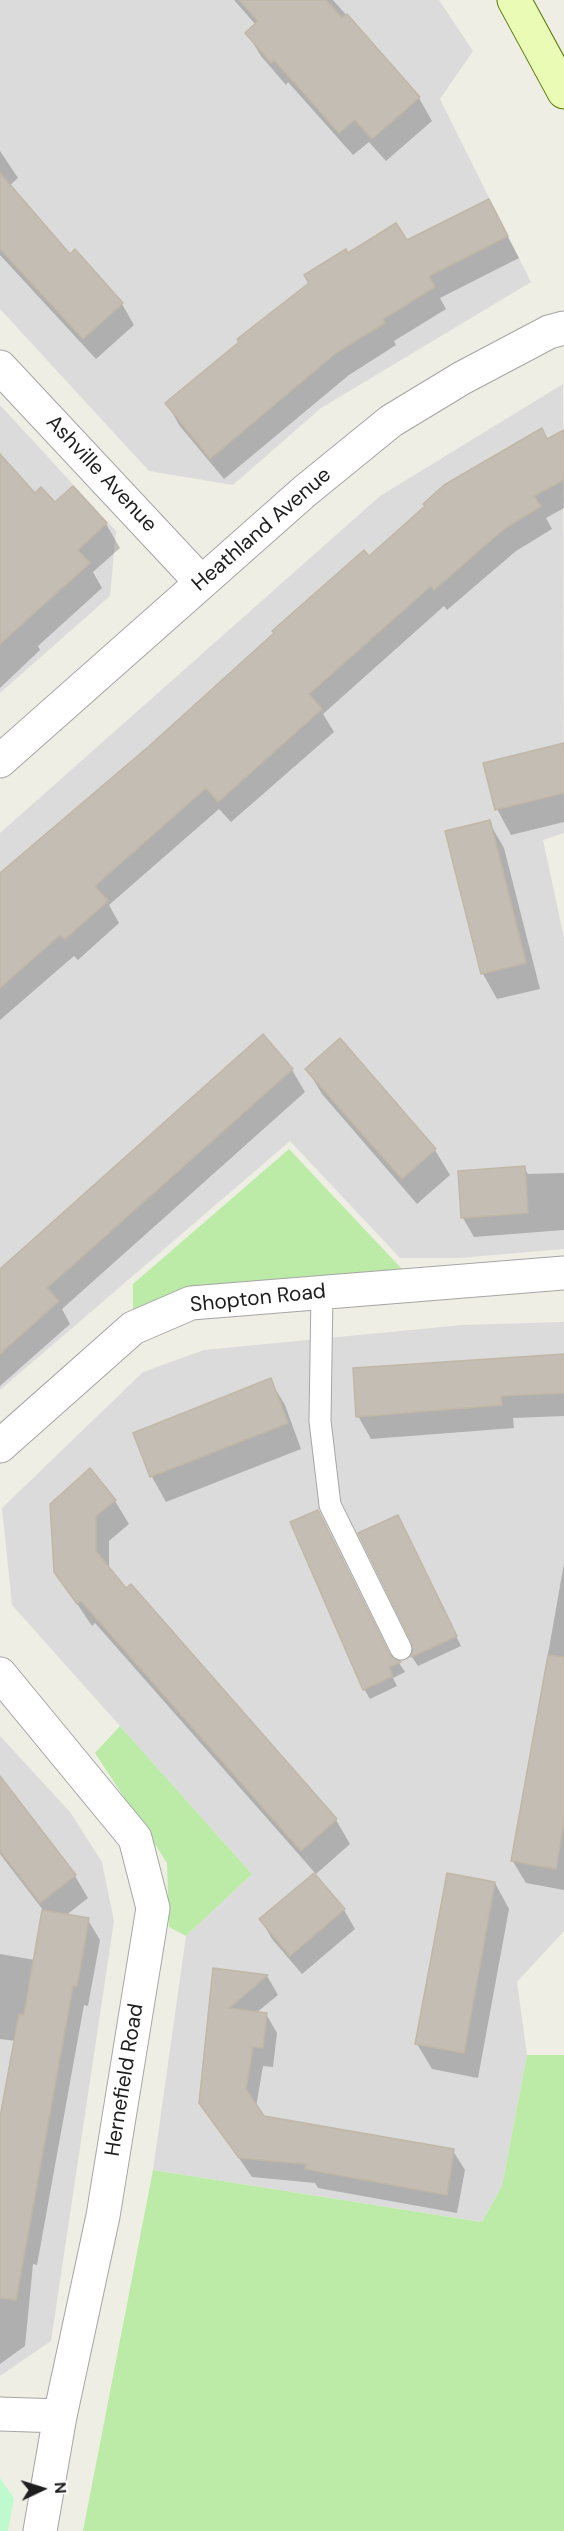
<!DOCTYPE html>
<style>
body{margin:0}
#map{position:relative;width:564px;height:2531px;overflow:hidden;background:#efeee4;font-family:"DM Sans",sans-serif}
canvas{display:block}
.north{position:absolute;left:12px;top:2459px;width:60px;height:60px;-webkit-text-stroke:4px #fff;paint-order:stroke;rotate:86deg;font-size:16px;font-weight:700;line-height:24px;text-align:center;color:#1e1e1e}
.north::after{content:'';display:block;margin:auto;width:21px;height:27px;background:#1e1e1e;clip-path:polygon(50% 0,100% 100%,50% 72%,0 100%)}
</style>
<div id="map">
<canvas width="564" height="2531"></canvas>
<div class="north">N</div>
</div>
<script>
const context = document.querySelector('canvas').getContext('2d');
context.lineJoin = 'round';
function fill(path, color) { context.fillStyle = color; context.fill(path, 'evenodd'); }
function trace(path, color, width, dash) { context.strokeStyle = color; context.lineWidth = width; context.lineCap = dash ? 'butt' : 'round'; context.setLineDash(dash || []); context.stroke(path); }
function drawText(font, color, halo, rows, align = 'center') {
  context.font = font + ' "DM Sans",sans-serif'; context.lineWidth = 5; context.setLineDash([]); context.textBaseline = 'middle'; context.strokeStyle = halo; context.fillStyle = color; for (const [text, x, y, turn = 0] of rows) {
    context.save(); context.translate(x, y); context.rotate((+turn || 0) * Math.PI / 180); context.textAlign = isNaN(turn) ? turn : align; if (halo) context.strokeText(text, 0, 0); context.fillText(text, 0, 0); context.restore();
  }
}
fill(new Path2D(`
 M 0,0 L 439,0 L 473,51 L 440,99 L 531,282 L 321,408 L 233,485 L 149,471 L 0,309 Z
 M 563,384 L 564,833 L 543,840 L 564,938 L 564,1249 L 460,1258 L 400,1258 L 290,1141 L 0,1390 L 0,833 L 380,496 Z
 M 0,405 L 116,531 L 110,596 L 0,693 Z
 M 564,1322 L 564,1931 L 517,1982 L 527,2055 L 502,2186 L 482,2222 L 153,2170 L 186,1936 L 252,1874 L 12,1605 L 2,1508 L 143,1372 L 204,1350 L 462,1325 Z
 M 0,1736 L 70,1812 L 102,1862 L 114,1921 L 51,2341 L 0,2376 Z`), '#dcdbdb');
fill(new Path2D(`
 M 289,1149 L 417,1285 L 133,1328 L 133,1284 Z
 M 120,1726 L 252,1874 L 186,1936 L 169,1927 L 167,1863 L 95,1753 Z
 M 527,2055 L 564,2055 L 564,2531 L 83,2531 L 153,2170 L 482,2222 L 502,2186 Z`), '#bceba8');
fill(new Path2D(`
 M 0,2478 L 14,2498 L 8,2531 L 0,2531 Z`), '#bffacf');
fill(new Path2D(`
 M 234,0 L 333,0 L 419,98 L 432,121 L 386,161 L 369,142 L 353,155 L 288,82 L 286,85 L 261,56 L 247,33 L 256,25 Z
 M 0,151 L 18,178 L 9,186 L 70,256 L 75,251 L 122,304 L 134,325 L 96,359 L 0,255 Z
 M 489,201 L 519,258 L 440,298 L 446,309 L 394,341 L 396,345 L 349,375 L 224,479 L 179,425 L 167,403 L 347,255 L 406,242 Z
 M 541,430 L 547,440 L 564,432 L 564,508 L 546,518 L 552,529 L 516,551 L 447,610 L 444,606 L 323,714 L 334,732 L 231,822 L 219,809 L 109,905 L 119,923 L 78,960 L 74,956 L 0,1020 L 0,875 L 369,558 L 426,507 L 445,486 Z
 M 0,456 L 35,495 L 106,524 L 120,548 L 93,572 L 102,588 L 38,646 L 40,650 L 0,688 Z
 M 564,744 L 564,822 L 511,835 L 497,809 Z
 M 489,822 L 504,848 L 540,989 L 497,999 L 483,974 L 447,832 Z
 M 263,1036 L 292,1070 L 305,1092 L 62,1309 L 70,1324 L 0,1386 L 0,1270 Z
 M 340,1040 L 435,1150 L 450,1175 L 417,1204 L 322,1094 L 307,1069 Z
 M 524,1167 L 528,1174 L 564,1173 L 564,1230 L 474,1237 L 463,1218 Z
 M 564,1356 L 564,1416 L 513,1418 L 514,1428 L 371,1439 L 358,1416 Z
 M 270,1380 L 285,1405 L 301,1449 L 166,1502 L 152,1477 L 135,1433 Z
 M 115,1501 L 129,1524 L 109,1541 L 109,1570 L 336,1820 L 350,1844 L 316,1874 L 95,1623 L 92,1626 L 55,1571 L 52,1505 Z
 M 403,1527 L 461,1646 L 418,1666 L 412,1657 L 414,1643 Z
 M 564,1563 L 564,1890 L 526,1883 L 512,1860 Z
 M 390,1657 L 399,1663 L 405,1672 L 393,1678 L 397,1686 L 370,1699 L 364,1689 Z
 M 0,1778 L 75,1876 L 88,1898 L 65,1916 L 88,1920 L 100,1940 L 88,2006 L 84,2005 L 37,2265 L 33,2264 L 25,2346 L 0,2364 L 0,2125 L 16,2041 L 0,2039 L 0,1954 L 35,1960 L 43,1910 L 0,1854 Z
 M 314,1875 L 344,1910 L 355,1929 L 302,1974 L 272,1939 L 261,1920 Z
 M 495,1883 L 509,1909 L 478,2078 L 432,2069 L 417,2044 Z
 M 214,1969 L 267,1976 L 278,1995 L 256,2013 L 266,2014 L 277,2033 L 273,2067 L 263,2066 L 256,2107 L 263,2117 L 453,2151 L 465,2170 L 457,2213 L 318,2188 L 315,2183 L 252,2177 L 201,2103 Z`), '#0003');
const building = new Path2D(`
 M 239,0 L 326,0 L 342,18 L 347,14 L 420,97 L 372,139 L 355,120 L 339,133 L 274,60 L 271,63 L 245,33 L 258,21 Z
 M 0,173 L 70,254 L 75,249 L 123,303 L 83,339 L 0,249 Z
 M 489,199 L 508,236 L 429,276 L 435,287 L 383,319 L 385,323 L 336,353 L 210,459 L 165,403 L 239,342 L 237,339 L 309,283 L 304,275 L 346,249 L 348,253 L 396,223 L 407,240 Z
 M 542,428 L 547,439 L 564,430 L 564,480 L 534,496 L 541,506 L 504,529 L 434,590 L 431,586 L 309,694 L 322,709 L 218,802 L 206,788 L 95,886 L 108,901 L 65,939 L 60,935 L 0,988 L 0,873 L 148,747 L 274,633 L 272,631 L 364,550 L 369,556 L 425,506 L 423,504 L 444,485 Z
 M 0,454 L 35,493 L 41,487 L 55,502 L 73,486 L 107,523 L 78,550 L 90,563 L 0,644 Z
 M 564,743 L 564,793 L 495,810 L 483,763 Z
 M 490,820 L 526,963 L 481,974 L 445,831 Z
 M 263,1034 L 293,1069 L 47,1288 L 59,1301 L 0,1354 L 0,1269 Z
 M 340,1038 L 436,1149 L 402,1179 L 305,1069 Z
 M 525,1166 L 528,1213 L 461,1218 L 458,1171 Z
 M 564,1354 L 564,1393 L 501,1396 L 502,1405 L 356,1417 L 353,1368 Z
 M 271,1378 L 288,1423 L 150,1477 L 133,1433 Z
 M 90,1468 L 116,1500 L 96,1516 L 96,1551 L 126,1588 L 131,1584 L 337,1819 L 301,1851 L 81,1601 L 77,1604 L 54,1572 L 50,1504 Z
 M 318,1510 L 390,1655 L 401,1662 L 389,1667 L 393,1676 L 363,1690 L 290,1522 Z
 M 398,1515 L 457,1636 L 411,1657 L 412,1643 L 358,1533 Z
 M 548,1655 L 564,1657 L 564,1822 L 556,1869 L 511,1861 Z
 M 0,1776 L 76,1875 L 40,1903 L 0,1851 Z
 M 314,1873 L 345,1909 L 290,1956 L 259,1919 Z
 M 447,1873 L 495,1882 L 464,2053 L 415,2044 Z
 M 42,1910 L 89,1918 L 77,1986 L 73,1986 L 16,2300 L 0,2298 L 0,2117 L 19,2014 L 24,2015 Z
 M 213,1968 L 268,1975 L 229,2008 L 267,2013 L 263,2048 L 253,2047 L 246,2089 L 264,2116 L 454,2149 L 447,2195 L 305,2169 L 306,2164 L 239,2158 L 199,2103 Z`);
fill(building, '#c4bdb3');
trace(building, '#c1b7a6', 1.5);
const service = new Path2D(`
 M 322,1292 L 320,1421 L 330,1505 L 401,1649`);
const minor = new Path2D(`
 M 0,367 L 201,582
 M 0,1446 L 133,1328 L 191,1303 L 564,1273
 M 0,1674 L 135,1838 L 153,1908 L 103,2216 L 60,2416 L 40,2531
 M 0,2414 L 60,2416`);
const tertiary = new Path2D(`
 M 0,761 L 305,491 L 391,421 L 462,378 L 549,332 L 564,328`);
const secondary = new Path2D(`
 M 514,0 L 564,92`);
trace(service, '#a5a5a5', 23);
trace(minor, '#a5a5a5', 35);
trace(tertiary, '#a5a5a5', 35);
trace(secondary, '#547703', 35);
trace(service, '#fff', 21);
trace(minor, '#fff', 33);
trace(tertiary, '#fff', 33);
trace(secondary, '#eafbb6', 33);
drawText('21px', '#1e1e1e', '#fff', [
 ["Ashville Avenue",101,474,47],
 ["Heathland Avenue",262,530,-41],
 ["Shopton Road",258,1299,-6],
 ["Hernefield Road",125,2080,-81]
]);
</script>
